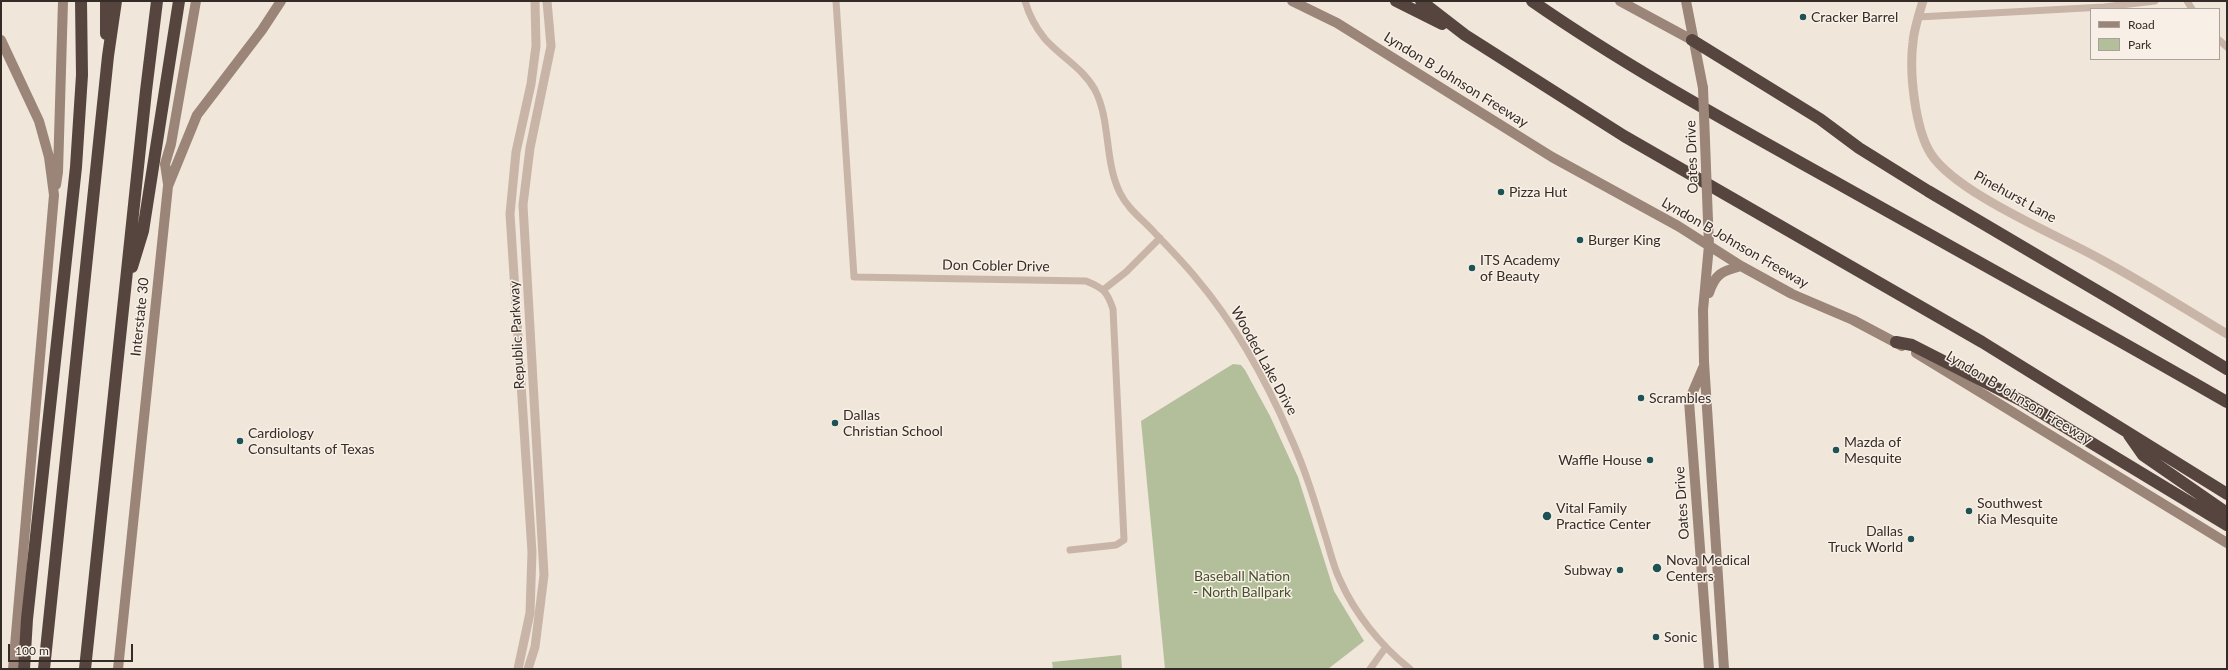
<!DOCTYPE html>
<style>
body{margin:0}
#map{position:relative;width:2228px;height:670px;overflow:hidden;background:#f0e6da;font-family:Lato,sans-serif}
canvas{display:block}
.frame{position:absolute;inset:0;border:2px solid #352b27;pointer-events:none}
.legend{position:absolute;left:2090px;top:8px;width:130px;height:52px;box-sizing:border-box;background:#f8f0e6;border:1px solid #aaa19a;margin:0;padding:5px 7px;list-style:none;font-size:12px;color:#352b27}
.legend li{display:flex;align-items:center;gap:8px;height:20px}
.legend b{width:20px;border:1px solid #aaa19a}
.scale{position:absolute;left:8px;top:644px;width:125px;height:18px;box-sizing:border-box;border:2px solid #352b27;border-top:0;padding-left:5px;font-size:12px;line-height:14px;white-space:nowrap;color:#352b27;-webkit-text-stroke:3px #f8f0e6;paint-order:stroke}
</style>
<div id="map">
<canvas width="2228" height="670"></canvas>
<div class="frame"></div>
<ul class="legend">
<li><b style="height:5px;background:#9b8478"></b>Road</li>
<li><b style="height:11px;background:#b3bf9b"></b>Park</li>
</ul>
<div class="scale">100 m</div>
</div>
<script>
const context = document.querySelector('canvas').getContext('2d');
context.lineJoin = 'round';
function fill(path, color) { context.fillStyle = color; context.fill(path, 'evenodd'); }
function trace(path, color, width, dash) { context.strokeStyle = color; context.lineWidth = width; context.lineCap = dash ? 'butt' : 'round'; context.setLineDash(dash || []); context.stroke(path); }
function drawText(font, color, halo, rows, align = 'center') {
  context.font = font + ' Lato,sans-serif'; context.lineWidth = 3; context.setLineDash([]); context.textBaseline = 'middle'; context.strokeStyle = halo; context.fillStyle = color; for (const [text, x, y, turn = 0] of rows) {
    context.save(); context.translate(x, y); context.rotate((+turn || 0) * Math.PI / 180); context.textAlign = isNaN(turn) ? turn : align; if (halo) context.strokeText(text, 0, 0); context.fillText(text, 0, 0); context.restore();
  }
}
fill(new Path2D(`
 M 1233,364 L 1241,365 L 1245,370 L 1270,416 L 1298,477 L 1334,591 L 1364,641 L 1328,669 L 1165,669 L 1141,421 Z
 M 1121,655 L 1122,669 L 1053,669 L 1052,662 Z`), '#b3bf9b');
trace(new Path2D(`
 M 836,1 L 854,277 L 1086,281 C 1103,288 1107,291 1113,309 L 1124,540 L 1116,545 L 1070,550
 M 1025,1 C 1029,15 1036,28 1045,39 C 1061,57 1083,68 1095,90 C 1111,121 1104,161 1120,193 C 1128,209 1142,219 1154,232 C 1168,247 1183,262 1196,278 C 1236,325 1267,382 1291,438 C 1305,469 1315,502 1325,535 C 1330,550 1333,566 1340,580 C 1355,614 1381,646 1410,669
 M 2187,1 L 2192,9
 M 1918,17 L 2104,7 L 2155,1
 M 2219,40 L 2227,47
 M 1103,290 L 1126,272 L 1160,238
 M 1370,669 L 1386,647`), '#c8b5a7', 7);
trace(new Path2D(`
 M 1923,1 C 1919,14 1914,29 1913,42 C 1909,72 1915,129 1931,154 C 1956,193 2057,235 2100,259 C 2143,282 2185,309 2227,334
 M 518,669 L 530,613 L 532,552 L 510,214 L 516,152 L 531,84 L 536,46 L 535,1
 M 528,669 L 535,647 L 544,575 L 523,205 L 530,148 L 551,46 L 547,1`), '#c8b5a7', 9);
trace(new Path2D(`
 M 1292,1 L 1337,23 L 1552,157 L 1678,226 L 1741,266 L 1792,294 L 1853,320 L 1902,346
 M 1620,1 L 1692,40
 M 1686,1 L 1703,88
 M 1,40 L 39,121 L 49,157 L 54,195 L 13,669
 M 168,184 L 165,164 L 171,144 L 196,1
 M 56,185 L 58,172 L 63,1
 M 1708,221 L 1709,245 L 1703,310 L 1704,362 L 1724,669
 M 1709,293 C 1715,274 1722,271 1741,266
 M 1916,353 L 2227,543
 M 1703,368 L 1689,401 L 1709,669
 M 118,669 L 168,186 L 197,115 L 262,30 L 281,1`), '#9b8478', 10);
trace(new Path2D(`
 M 106,1 L 106,34
 M 1396,1 L 1442,24
 M 1421,1 L 1465,35 L 1624,136 L 1982,342 L 2227,494
 M 1532,1 C 1627,67 1728,122 1830,179 C 1962,253 2095,326 2227,402
 M 1692,40 L 1820,119 L 1859,148 L 1928,191 L 2116,302 L 2227,369
 M 132,267 L 143,231 L 179,1
 M 1896,342 L 1912,345 L 2024,402 L 2227,525
 M 2129,435 L 2143,455 L 2227,513
 M 24,669 L 27,619 L 76,167 L 82,75 L 81,1
 M 44,669 L 108,56 L 116,1
 M 85,669 L 146,91 L 157,1`), '#55453e', 12);
trace(new Path2D(`
 M 1703,88 L 1708,221`), '#9b8478', 10);
for (const [x, y, r, color] of [
 [1803,17,4,"#1e5254"],
 [1501,192,4,"#1e5254"],
 [1580,240,4,"#1e5254"],
 [1472,268,4,"#1e5254"],
 [1641,398,4,"#1e5254"],
 [835,423,4,"#1e5254"],
 [240,441,4,"#1e5254"],
 [1836,450,4,"#1e5254"],
 [1650,460,4,"#1e5254"],
 [1969,511,4,"#1e5254"],
 [1547,516,5,"#1e5254"],
 [1911,539,4,"#1e5254"],
 [1657,568,5,"#1e5254"],
 [1620,570,4,"#1e5254"],
 [1656,637,4,"#1e5254"]
]) { const dot = new Path2D(); dot.arc(x, y, r, 0, 2 * Math.PI); context.fillStyle = color; context.fill(dot); trace(dot, '#f8f0e6', 1.5); }
drawText('14px', '#352b27', '#f8f0e6', [
 ["Cracker Barrel",1811,17],
 ["Pizza Hut",1509,192],
 ["Burger King",1588,240],
 ["ITS Academy",1480,260],
 ["of Beauty",1480,276],
 ["Scrambles",1649,398],
 ["Dallas",843,415],
 ["Christian School",843,431],
 ["Cardiology",248,433],
 ["Consultants of Texas",248,449],
 ["Mazda of",1844,442],
 ["Mesquite",1844,458],
 ["Waffle House",1642,460,"right"],
 ["Southwest",1977,503],
 ["Kia Mesquite",1977,519],
 ["Vital Family",1556,508],
 ["Practice Center",1556,524],
 ["Dallas",1903,531,"right"],
 ["Truck World",1903,547,"right"],
 ["Nova Medical",1666,560],
 ["Centers",1666,576],
 ["Subway",1612,570,"right"],
 ["Sonic",1664,637]
], 'left');
drawText('14px', '#352b27', '#f8f0e6', [
 ["Lyndon B Johnson Freeway",1456,80,32],
 ["Oates Drive",1692,157,-92],
 ["Pinehurst Lane",2015,197,29],
 ["Lyndon B Johnson Freeway",1735,243,30],
 ["Don Cobler Drive",996,266,1],
 ["Interstate 30",140,317,-84],
 ["Republic Parkway",517,335,-93],
 ["Wooded Lake Drive",1264,361,61],
 ["Lyndon B Johnson Freeway",2019,398,31],
 ["Oates Drive",1682,503,-94]
]);
drawText('14px', '#45522c', '#f8f0e6', [
 ["Baseball Nation",1242,576],
 ["- North Ballpark",1242,592]
]);
</script>
